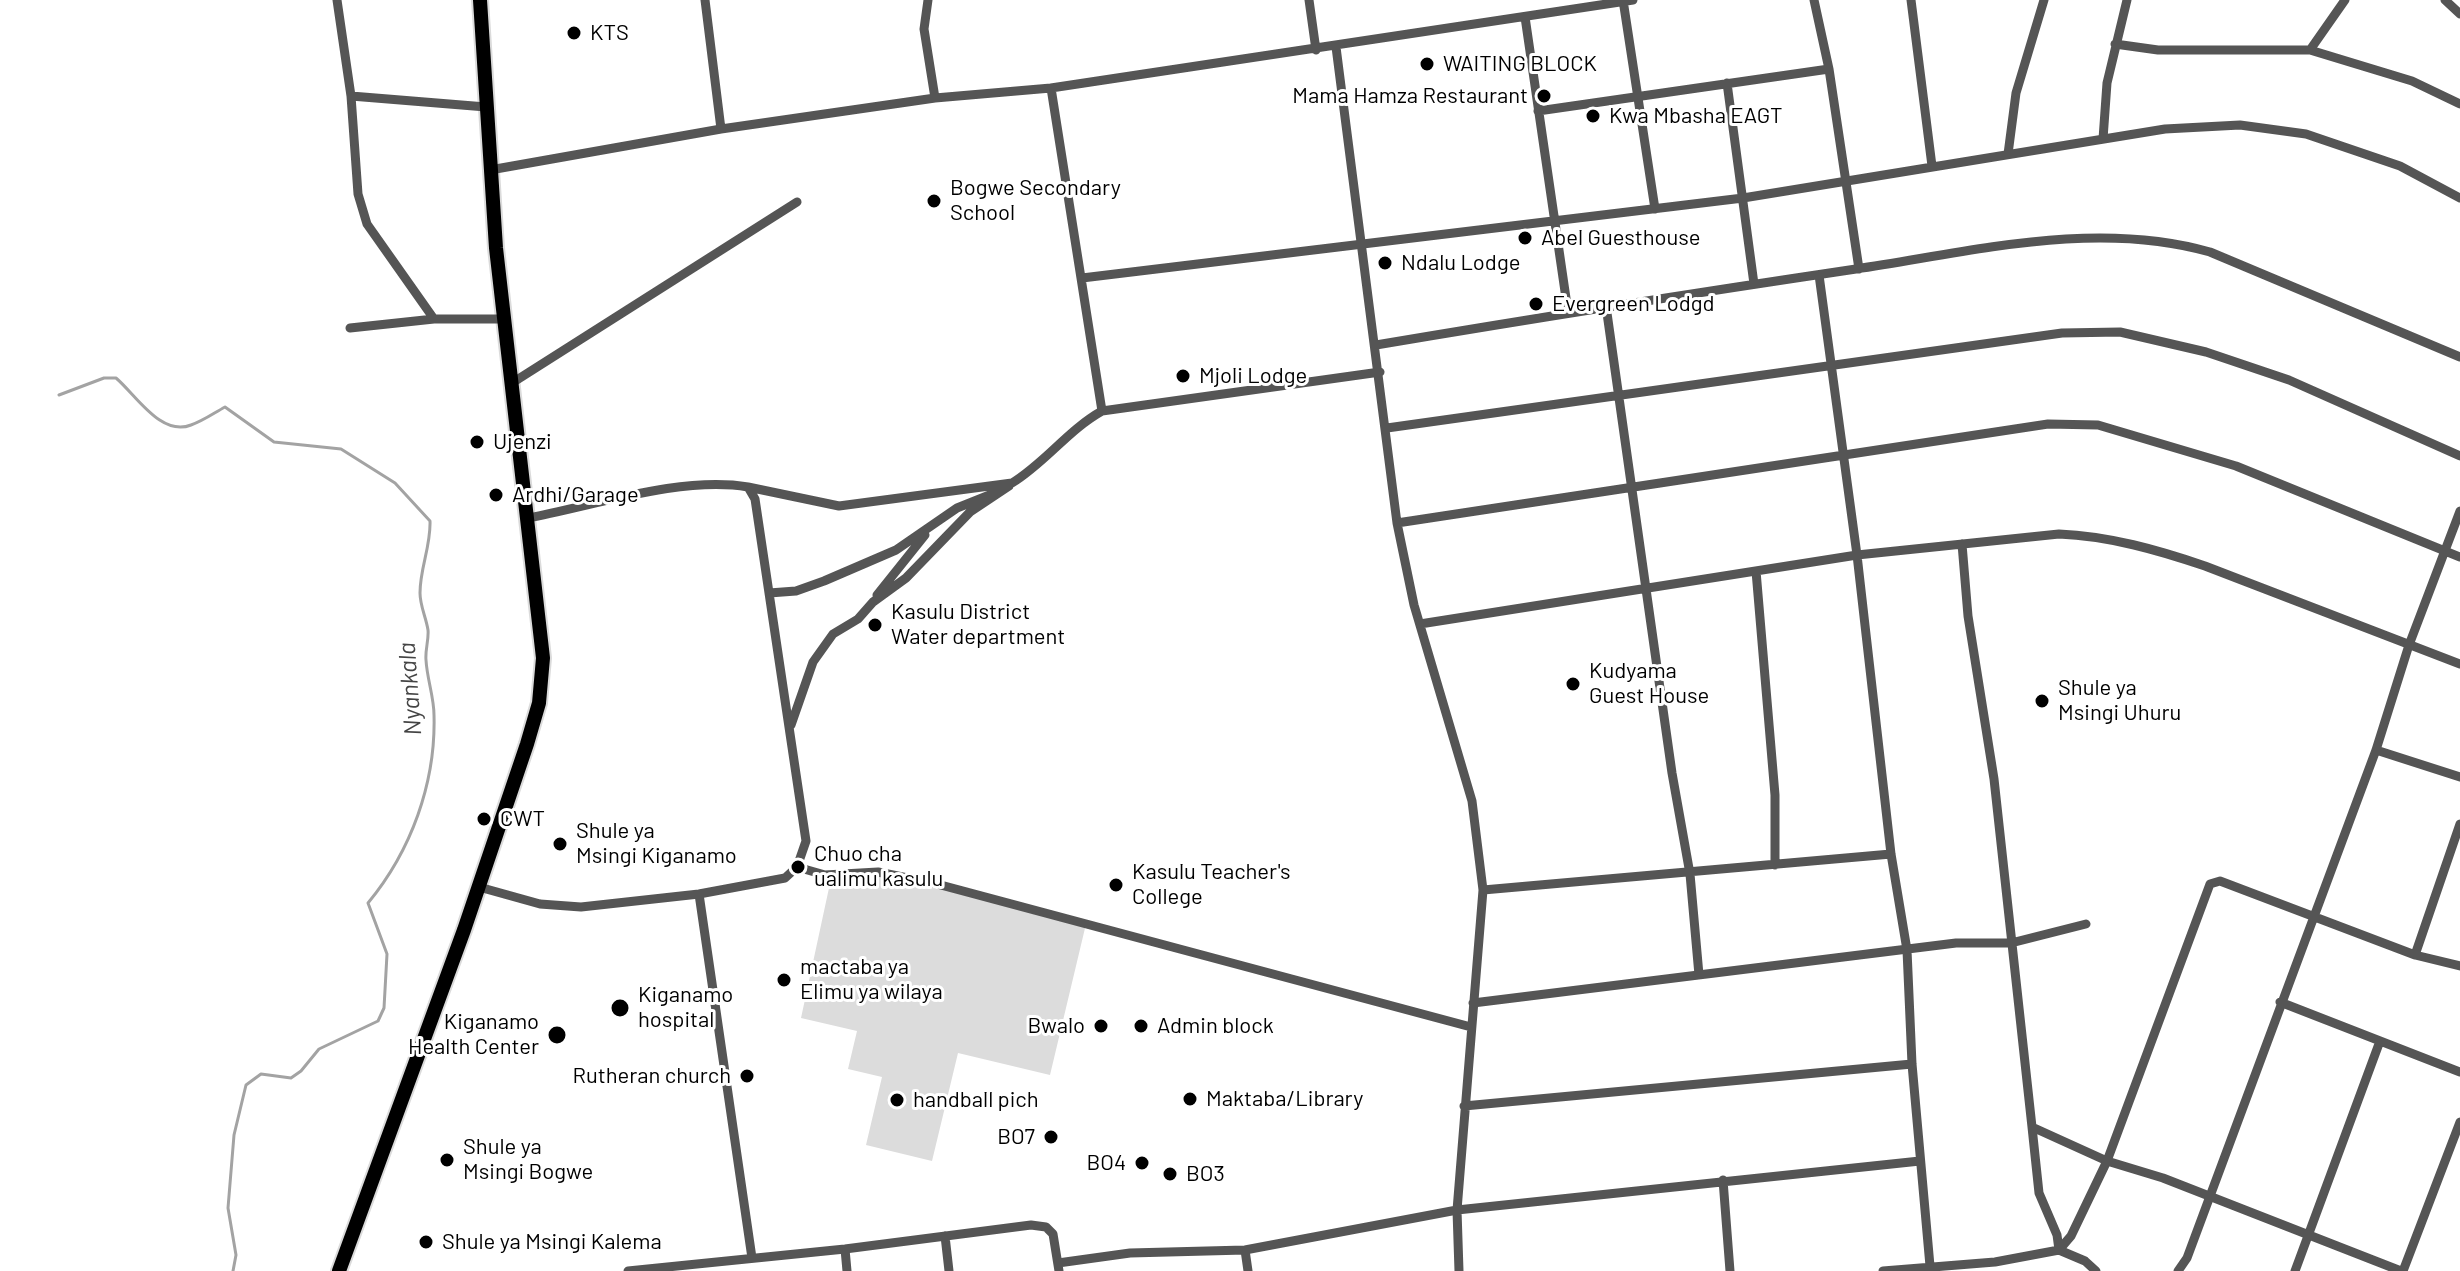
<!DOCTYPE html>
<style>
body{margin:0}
canvas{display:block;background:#fff}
</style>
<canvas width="2460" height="1271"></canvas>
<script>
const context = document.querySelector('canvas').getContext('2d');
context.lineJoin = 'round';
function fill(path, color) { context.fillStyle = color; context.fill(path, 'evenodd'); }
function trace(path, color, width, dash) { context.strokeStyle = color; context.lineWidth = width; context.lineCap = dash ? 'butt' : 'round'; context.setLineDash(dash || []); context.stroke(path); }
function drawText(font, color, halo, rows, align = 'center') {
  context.font = font + ' Barlow,sans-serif'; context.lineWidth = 6; context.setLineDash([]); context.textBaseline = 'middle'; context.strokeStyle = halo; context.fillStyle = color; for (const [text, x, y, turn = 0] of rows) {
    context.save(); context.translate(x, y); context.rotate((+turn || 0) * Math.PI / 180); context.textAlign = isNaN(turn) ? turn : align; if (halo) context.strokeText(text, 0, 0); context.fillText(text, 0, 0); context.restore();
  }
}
fill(new Path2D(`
 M 872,872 L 1086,924 L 1050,1075 L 958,1053 L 932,1161 L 866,1145 L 882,1077 L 848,1069 L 857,1031 L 801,1018 L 832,874 Z`), '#dcdcdc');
trace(new Path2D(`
 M 59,395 L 104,378 L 116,378 C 136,395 161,437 191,425 C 203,421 214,413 225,407 L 274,442 L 341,449 L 395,483 L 430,521 C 431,546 420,568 420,593 C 420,606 426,617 428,630 C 429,639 425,650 426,660 C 427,679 434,697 434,715 C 436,783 411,851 368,903 L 387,954 L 384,1008 L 378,1021 L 319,1049 L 301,1071 L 291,1078 L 261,1074 L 246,1085 L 234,1135 L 228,1208 L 236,1255 L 233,1271`), '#a3a3a3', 3);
const highway = new Path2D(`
 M 339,1271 L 464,930 L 527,744 L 539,703 L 543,658 L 496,248 L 480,0`);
trace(highway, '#dbdbdb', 18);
trace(new Path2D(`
 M 337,0 L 351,96 L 358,194 L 367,224 L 434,319
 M 705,0 L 721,129
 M 928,0 L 924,29 L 935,98
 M 1309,0 L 1316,50
 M 1623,0 L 1655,209
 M 1814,0 L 1829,69 L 1859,269
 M 1911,0 L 1932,166
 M 2445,0 L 2460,14
 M 1525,17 L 1568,312
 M 2115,44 L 2158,50 L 2310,50 L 2412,81 L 2460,104
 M 1336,47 L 1397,523 L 1414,605 L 1472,801 L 1483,890 L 1457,1210 L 1459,1271
 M 2310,50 L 2345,0
 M 1727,83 L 1754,284
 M 1051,88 L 1102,411
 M 351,96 L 486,107
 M 1538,111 L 1829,69
 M 2103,139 L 2107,83 L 2127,0
 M 2008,154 L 2016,93 L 2044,0
 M 490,170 L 721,129 L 935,98 L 1051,88 L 1633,0
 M 1819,275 L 1857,555 L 1891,854 L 1907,950 L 1912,1064 L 1930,1266
 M 1082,278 L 1743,198 L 2165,129 L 2240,125 L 2306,134 L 2400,166 L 2460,198
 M 1606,306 L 1672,773 L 1690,874 L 1699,975
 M 350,328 L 434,319 L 504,319
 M 1376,345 C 1536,318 1695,293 1856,269 C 1971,252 2095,219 2210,252 L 2460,357
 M 512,383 L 797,202
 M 1387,428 L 2062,333 L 2120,332 L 2206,352 L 2289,380 L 2460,456
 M 748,487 L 839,506 L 1012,483 C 1045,463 1068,430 1102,411 L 1380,372
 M 1397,523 L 2048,424 L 2098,425 L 2236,466 L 2460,557
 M 1962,544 L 1968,616 L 1994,779 L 2032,1127 L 2107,1161 L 2163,1178 L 2401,1271
 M 1756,571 L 1775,795 L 1775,865
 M 769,593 L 796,591 L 824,581 L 896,550 L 957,508 L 997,492
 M 877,595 L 925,535
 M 1420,624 L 1857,555 L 2059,534 C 2109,536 2158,550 2205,566 L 2460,664
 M 791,725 L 813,662 L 833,634 L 858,619 L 873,602 L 906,578 L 970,512 L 1009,486
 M 2376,750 L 2460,777
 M 797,867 L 825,875 L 878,872 L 937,884 L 1471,1027
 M 479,887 L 540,904 L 581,907 L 699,894 L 785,878 L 797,867 L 806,841 L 755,499 L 748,487 C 681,476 596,505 528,518
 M 1483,890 L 1891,854
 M 699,894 L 752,1258
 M 2415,955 L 2460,824
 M 2280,1002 L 2460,1072
 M 1473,1003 L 1956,943 L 2011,943 L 2086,924
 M 1464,1106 L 1912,1064
 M 2032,1127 L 2039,1193 L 2057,1235 L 2059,1250 L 2085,1261 L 2096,1271
 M 1723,1180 L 1730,1271
 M 945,1236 L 949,1271
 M 845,1249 L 847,1271
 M 1245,1250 L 1248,1271
 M 1058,1263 L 1130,1253 L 1245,1250 L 1457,1210 L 1920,1161
 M 628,1271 L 845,1249 L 1031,1225 L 1046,1227 L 1053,1234 L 1059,1271
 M 1883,1271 L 1995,1262 L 2059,1250 L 2071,1236 L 2107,1161 L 2210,884 L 2220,881 L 2415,955 L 2460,966
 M 2178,1271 L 2187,1258 L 2376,750 L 2409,645 L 2460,511
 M 2295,1271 L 2380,1041
 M 2403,1271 L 2460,1122`), '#555', 9);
trace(highway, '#000', 14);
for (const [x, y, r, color] of [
 [574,33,8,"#000"],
 [1427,64,8,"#000"],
 [1544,96,8,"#000"],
 [1593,116,8,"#000"],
 [934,201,8,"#000"],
 [1525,238,8,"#000"],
 [1385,263,8,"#000"],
 [1536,304,8,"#000"],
 [1183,376,8,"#000"],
 [477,442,8,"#000"],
 [496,495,8,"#000"],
 [875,625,8,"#000"],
 [1573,684,8,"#000"],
 [2042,701,8,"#000"],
 [484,819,8,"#000"],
 [560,844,8,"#000"],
 [798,867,8,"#000"],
 [1116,885,8,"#000"],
 [784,980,8,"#000"],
 [620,1008,10,"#000"],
 [1101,1026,8,"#000"],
 [1141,1026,8,"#000"],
 [557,1035,10,"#000"],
 [747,1076,8,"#000"],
 [1190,1099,8,"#000"],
 [897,1100,8,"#000"],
 [1051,1137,8,"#000"],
 [447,1160,8,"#000"],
 [1142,1163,8,"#000"],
 [1170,1174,8,"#000"],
 [426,1242,8,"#000"]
]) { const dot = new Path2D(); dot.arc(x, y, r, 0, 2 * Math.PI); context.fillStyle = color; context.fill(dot); trace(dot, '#fff', 3); }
drawText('22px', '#000', '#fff', [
 ["KTS",590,33],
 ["WAITING BLOCK",1443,64],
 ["Mama Hamza Restaurant",1528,96,"right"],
 ["Kwa Mbasha EAGT",1609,116],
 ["Bogwe Secondary",950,188],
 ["School",950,213],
 ["Abel Guesthouse",1541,238],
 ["Ndalu Lodge",1401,263],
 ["Evergreen Lodgd",1552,304],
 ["Mjoli Lodge",1199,376],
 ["Ujenzi",493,442],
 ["Ardhi/Garage",512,495],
 ["Kasulu District",891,612],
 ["Water department",891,637],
 ["Kudyama",1589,671],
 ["Guest House",1589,696],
 ["Shule ya",2058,688],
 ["Msingi Uhuru",2058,713],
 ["CWT",500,819],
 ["Shule ya",576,831],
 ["Msingi Kiganamo",576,856],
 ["Chuo cha",814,854],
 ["ualimu kasulu",814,879],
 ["Kasulu Teacher's",1132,872],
 ["College",1132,897],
 ["mactaba ya",800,967],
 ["Elimu ya wilaya",800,992],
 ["Kiganamo",638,995],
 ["hospital",638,1020],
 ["Kiganamo",539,1022,"right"],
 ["Health Center",539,1047,"right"],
 ["Bwalo",1085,1026,"right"],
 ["Admin block",1157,1026],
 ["Rutheran church",731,1076,"right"],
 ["Maktaba/Library",1206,1099],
 ["handball pich",913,1100],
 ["BO7",1035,1137,"right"],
 ["Shule ya",463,1147],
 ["Msingi Bogwe",463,1172],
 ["BO4",1126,1163,"right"],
 ["BO3",1186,1174],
 ["Shule ya Msingi Kalema",442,1242]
], 'left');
drawText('italic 24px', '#444', '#fff', [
 ["Nyankala",410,689,-94]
]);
</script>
